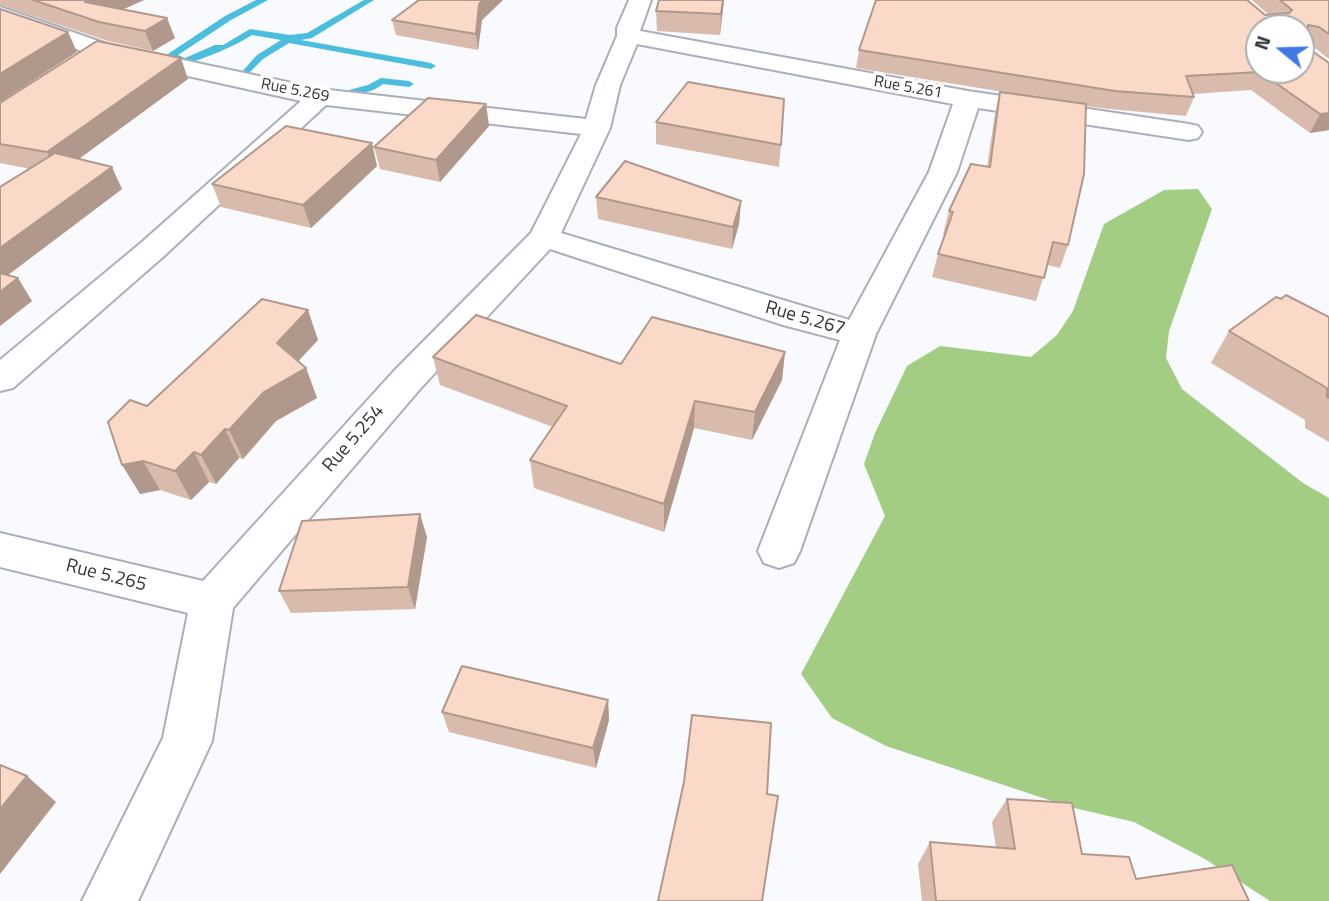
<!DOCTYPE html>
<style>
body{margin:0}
#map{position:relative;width:1329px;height:901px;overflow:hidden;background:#f8fafe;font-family:"Titillium Web",sans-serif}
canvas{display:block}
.north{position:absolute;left:1245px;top:14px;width:70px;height:70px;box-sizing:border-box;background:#fff;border:2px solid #adadaf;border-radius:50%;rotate:289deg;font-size:19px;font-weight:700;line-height:28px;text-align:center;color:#313337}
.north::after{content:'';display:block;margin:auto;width:24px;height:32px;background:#4078e8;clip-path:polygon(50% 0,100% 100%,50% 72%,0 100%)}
</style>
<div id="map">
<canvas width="1329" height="901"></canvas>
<div class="north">N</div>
</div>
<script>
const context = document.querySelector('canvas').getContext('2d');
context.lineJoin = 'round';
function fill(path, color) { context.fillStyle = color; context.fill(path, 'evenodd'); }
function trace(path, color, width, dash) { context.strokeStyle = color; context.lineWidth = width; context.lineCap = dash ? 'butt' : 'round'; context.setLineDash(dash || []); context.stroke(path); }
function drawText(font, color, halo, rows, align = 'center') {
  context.font = font + ' "Titillium Web",sans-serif'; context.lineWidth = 7; context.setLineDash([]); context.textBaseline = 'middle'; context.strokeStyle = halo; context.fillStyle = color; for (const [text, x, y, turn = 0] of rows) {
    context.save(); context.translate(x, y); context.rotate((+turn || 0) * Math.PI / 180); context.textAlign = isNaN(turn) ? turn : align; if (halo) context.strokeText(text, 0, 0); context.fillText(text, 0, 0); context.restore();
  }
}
fill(new Path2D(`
 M 1198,189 L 1212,209 L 1169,331 L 1166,358 L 1182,389 L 1303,483 L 1329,498 L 1329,901 L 1270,901 L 1205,859 L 1134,822 L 1070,807 L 886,746 L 832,718 L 801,674 L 885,516 L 864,464 L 875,433 L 907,366 L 940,346 L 1031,357 L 1057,335 L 1073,311 L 1104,224 L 1164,190 Z`), '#a2cd82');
fill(new Path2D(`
 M 256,0 L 268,0 L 231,20 L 178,55 L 185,58 L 215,45 L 223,45 L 250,29 L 290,35 L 307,33 L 364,0 L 374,0 L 312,38 L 301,40 L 431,63 L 436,66 L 431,69 L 289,43 L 263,59 L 245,77 L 240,74 L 257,55 L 281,40 L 252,35 C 231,48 210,56 186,64 L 165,56 L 225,16 Z
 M 381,78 L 409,81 L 414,84 L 409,87 L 383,84 C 374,91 359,97 349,90 L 368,85 Z`), '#4bbedd');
const street = new Path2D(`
 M 629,0 L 651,0 L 640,31 L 968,91 L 1189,124 L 1198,126 L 1202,132 L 1198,138 L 1189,140 L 978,108 L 957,172 L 876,334 L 800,551 L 794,563 L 779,568 L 764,563 L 758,551 L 840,340 L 783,325 L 550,249 L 420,389 L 233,608 L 212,741 L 138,901 L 82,901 L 163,738 L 188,613 L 0,567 L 0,533 L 203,581 L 394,371 L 531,233 L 581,134 L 326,105 L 164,256 L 13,388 L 0,391 L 0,360 L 142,242 L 301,101 L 93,55 L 0,22 L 0,7 L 107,44 L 320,89 L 586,119 L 596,85 L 617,36 L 617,28 ZM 637,44 L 953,104 L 929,172 L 849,320 L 561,233 L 610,128 L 620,85 Z`);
trace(street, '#aaafb9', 4);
fill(street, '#fff');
fill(new Path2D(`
 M 0,0 L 144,0 L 122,10 L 175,38 L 153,51 L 108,41 L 0,5 Z
 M 419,0 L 503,0 L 482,20 L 478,50 L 396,35 L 392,20 Z
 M 659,0 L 724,0 L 720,35 L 657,31 L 656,11 Z
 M 1252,0 L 1329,0 L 1329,59 L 1311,45 L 1308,44 L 1308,48 L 1329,63 L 1329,130 L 1310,133 L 1251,90 L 1193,94 L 1194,97 L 1186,116 L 1109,109 L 1086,106 L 1068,245 L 1060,268 L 1047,265 L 1036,301 L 932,277 L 938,254 L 945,234 L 943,234 L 949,211 L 987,167 L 995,113 L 1000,92 L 1004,92 L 856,68 L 859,50 L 1269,15 Z
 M 188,79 L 79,159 L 122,189 L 8,275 L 32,301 L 0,326 L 0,187 L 30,169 L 0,163 L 0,103 Z
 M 486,104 L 489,126 L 440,182 L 380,169 L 374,147 Z
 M 656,122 L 781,145 L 779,167 L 656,144 Z
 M 377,166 L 311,228 L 221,207 L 212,184 Z
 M 596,197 L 741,201 L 739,224 L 732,249 L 598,219 Z
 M 1281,299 L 1329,317 L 1329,442 L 1305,428 L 1305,420 L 1211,363 L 1229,331 Z
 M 318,340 L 298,361 L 306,368 L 317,398 L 276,421 L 243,459 L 239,458 L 216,484 L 209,482 L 191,500 L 160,490 L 140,494 L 147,406 Z
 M 785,352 L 782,380 L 752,440 L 694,428 L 664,532 L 534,488 L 530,460 L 553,427 L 440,385 L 433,357 L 621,364 Z
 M 427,537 L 415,609 L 291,613 L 279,591 Z
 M 608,700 L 609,720 L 596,768 L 449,732 L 442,712 Z
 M 1007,799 L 1082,854 L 1136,879 L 1249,901 L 922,901 L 918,864 L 930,842 L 996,847 L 992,822 Z`), '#d8bbac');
fill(new Path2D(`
 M 90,0 L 144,0 L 96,21 L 85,2 Z
 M 484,0 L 503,0 L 482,20 L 478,50 L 476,34 L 479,4 Z
 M 723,0 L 724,0 L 720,35 L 721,14 Z
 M 167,18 L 175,38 L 153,51 L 145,31 Z
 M 68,32 L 77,52 L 0,102 L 0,74 Z
 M 181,58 L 188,79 L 58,174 L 47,152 Z
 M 486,104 L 489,126 L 440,182 L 436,160 Z
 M 1329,113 L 1329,130 L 1310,133 L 1320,114 Z
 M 372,143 L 377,166 L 311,228 L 303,205 Z
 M 112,167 L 122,189 L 0,281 L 0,248 Z
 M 741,201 L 739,224 L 732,249 L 733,227 Z
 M 18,278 L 32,301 L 0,326 L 0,292 Z
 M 308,310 L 318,340 L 288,372 L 277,343 Z
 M 785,352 L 782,380 L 752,440 L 755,412 Z
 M 306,368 L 317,398 L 276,421 L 243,459 L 229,430 L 264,392 Z
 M 695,401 L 694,428 L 664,532 L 664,504 Z
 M 225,429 L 239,458 L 216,484 L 201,455 Z
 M 194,452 L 209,482 L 191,500 L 175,471 Z
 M 143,461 L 160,490 L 140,494 L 122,465 Z
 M 420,514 L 427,537 L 415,609 L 408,587 Z
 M 608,700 L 609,720 L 596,768 L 593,748 Z
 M 27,776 L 56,802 L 0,874 L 0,809 Z`), '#b0988c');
const building = new Path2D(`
 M 33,0 L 90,0 L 85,2 L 167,18 L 145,31 L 99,22 Z
 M 419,0 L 484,0 L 479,4 L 476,34 L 392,20 Z
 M 659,0 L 723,0 L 721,14 L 656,11 Z
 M 876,0 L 1247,0 L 1265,15 L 1289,13 L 1292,10 L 1280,0 L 1329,0 L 1329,34 L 1319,27 L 1308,25 L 1308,48 L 1329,63 L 1329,113 L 1320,114 L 1260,72 L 1186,76 L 1194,97 L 1115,91 L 859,50 ZM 1259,28 L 1301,28 L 1301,70 L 1259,70 Z
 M 0,9 L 68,32 L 0,74 Z
 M 97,41 L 181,58 L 47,152 L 0,144 L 0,103 Z
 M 688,82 L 784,99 L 781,145 L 656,122 Z
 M 1000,92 L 1086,104 L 1084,174 L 1068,245 L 1053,242 L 1044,278 L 938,254 L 953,212 L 949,211 L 971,164 L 990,167 Z
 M 428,98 L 486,104 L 436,160 L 374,147 Z
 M 286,126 L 372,143 L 303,205 L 212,184 Z
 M 55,153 L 112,167 L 0,248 L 0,187 Z
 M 625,161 L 741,201 L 733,227 L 596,197 Z
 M 0,273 L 18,278 L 0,292 Z
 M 1286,295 L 1329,317 L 1329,398 L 1327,397 L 1327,388 L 1229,331 L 1276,297 L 1281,299 Z
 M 262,299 L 308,310 L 277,343 L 306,368 L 264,392 L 229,430 L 225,429 L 201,455 L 194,452 L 175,471 L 143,461 L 122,465 L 108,422 L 130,400 L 147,406 Z
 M 476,315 L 621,364 L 652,317 L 785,352 L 755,412 L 695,401 L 664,504 L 530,460 L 567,406 L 433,357 Z
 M 420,514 L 408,587 L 279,591 L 302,521 Z
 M 462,666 L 608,700 L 593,748 L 442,712 Z
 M 692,715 L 771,723 L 767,794 L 778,796 L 762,901 L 658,901 L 684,782 Z
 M 0,765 L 27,776 L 0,809 Z
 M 1007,799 L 1072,803 L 1082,854 L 1129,857 L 1136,879 L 1232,865 L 1249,901 L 936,901 L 930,842 L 1015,849 Z`);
fill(building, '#fbd9c8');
trace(building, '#b0988c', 2);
drawText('16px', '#313337', '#fff', [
 ["Rue 5.261",908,88,10],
 ["Rue 5.269",295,91,11]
]);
drawText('19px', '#313337', '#fff', [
 ["Rue 5.267",805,319,16],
 ["Rue 5.254",354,439,-49],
 ["Rue 5.265",106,576,14]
]);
</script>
